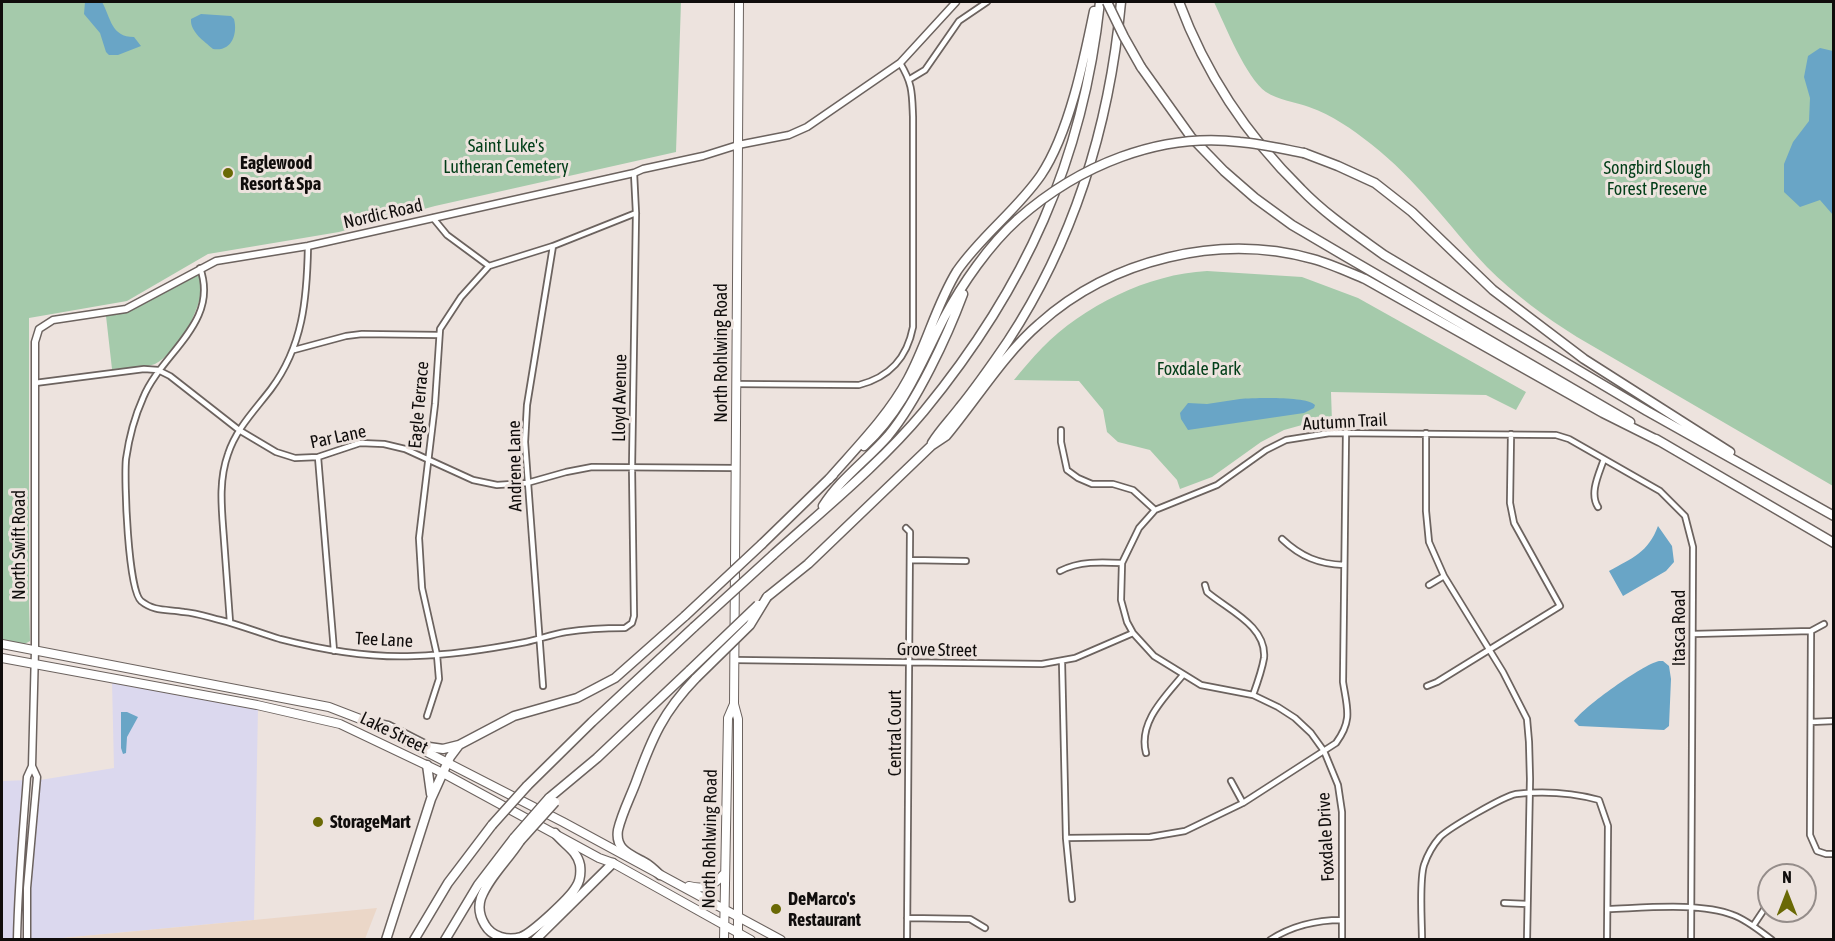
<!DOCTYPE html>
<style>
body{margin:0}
#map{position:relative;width:1835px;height:941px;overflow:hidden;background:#ede3de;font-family:"Asap Condensed",sans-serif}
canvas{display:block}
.frame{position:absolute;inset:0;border:3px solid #100d0c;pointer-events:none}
.north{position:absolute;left:1757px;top:863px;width:60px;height:60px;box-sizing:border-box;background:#ede3de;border:2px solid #958d8a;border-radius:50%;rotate:0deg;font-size:16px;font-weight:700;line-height:24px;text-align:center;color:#100d0c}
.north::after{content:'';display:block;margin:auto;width:21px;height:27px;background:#6a6905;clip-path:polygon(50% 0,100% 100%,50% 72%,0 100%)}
</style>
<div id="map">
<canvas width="1835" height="941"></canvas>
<div class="frame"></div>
<div class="north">N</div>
</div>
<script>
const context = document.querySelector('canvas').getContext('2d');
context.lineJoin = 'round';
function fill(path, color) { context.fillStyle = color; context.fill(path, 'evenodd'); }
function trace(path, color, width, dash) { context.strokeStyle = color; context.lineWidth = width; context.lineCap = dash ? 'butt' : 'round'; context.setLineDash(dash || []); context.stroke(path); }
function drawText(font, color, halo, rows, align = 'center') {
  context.font = font + ' "Asap Condensed",sans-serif'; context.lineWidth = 6; context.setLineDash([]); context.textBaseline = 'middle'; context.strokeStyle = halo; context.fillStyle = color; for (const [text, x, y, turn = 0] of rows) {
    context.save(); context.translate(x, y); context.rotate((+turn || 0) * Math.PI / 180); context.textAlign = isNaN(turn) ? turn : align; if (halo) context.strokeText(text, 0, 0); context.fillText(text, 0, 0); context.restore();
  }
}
fill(new Path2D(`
 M 112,681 L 258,708 L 254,920 L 52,939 L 26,940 L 34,781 L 114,768 Z
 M 29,780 L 21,939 L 2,939 L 2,781 Z`), '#dbd8ee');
fill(new Path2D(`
 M 377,908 L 365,939 L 52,939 L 254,920 Z`), '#ebd7c8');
fill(new Path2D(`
 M 2,2 L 681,2 L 676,152 L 435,206 L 339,232 L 208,254 L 127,301 L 29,318 L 29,603 L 30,641 L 19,647 L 2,644 Z
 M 1214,2 L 1833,2 L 1833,486 L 1577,337 C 1545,317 1514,294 1487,267 C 1449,226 1416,179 1371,144 C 1352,129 1332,115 1309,107 C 1296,102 1278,100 1266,92 C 1246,78 1225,25 1214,2 Z
 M 1207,271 L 1302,277 L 1358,298 L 1526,392 L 1516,410 L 1486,395 L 1331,392 L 1332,422 L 1302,425 L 1284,430 L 1261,442 L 1212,477 L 1180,489 L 1177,480 L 1150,450 L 1118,442 L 1107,432 L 1103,410 L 1079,381 L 1014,380 C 1023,369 1032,358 1042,348 C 1083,306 1148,274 1207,271 Z
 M 191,276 L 199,276 L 201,279 C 206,304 177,353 155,364 C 143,369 125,368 112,369 L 106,316 L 136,308 Z`), '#a5caab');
fill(new Path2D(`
 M 85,2 L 102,2 C 111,18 111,37 134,37 L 141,46 L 118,55 L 109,55 L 106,52 L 100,33 L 84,14 Z
 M 201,14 L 231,16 L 234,19 C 238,35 231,52 213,49 C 204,41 190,32 191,19 Z
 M 1820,48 L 1833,51 L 1833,215 L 1820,200 L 1800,207 L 1784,192 L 1784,164 L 1793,142 L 1809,121 L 1810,98 L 1804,77 L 1808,56 Z
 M 1240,399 C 1255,398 1306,396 1315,405 L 1314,408 L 1304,413 L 1188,430 L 1181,419 L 1180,413 L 1188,403 L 1207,404 Z
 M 1658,526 L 1672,546 L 1674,562 L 1666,571 L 1623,596 L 1609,571 C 1632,558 1648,553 1658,526 Z
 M 1659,661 L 1663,661 L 1669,666 L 1671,679 L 1669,726 L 1664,730 L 1579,726 L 1574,721 C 1585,706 1642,665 1659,661 Z
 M 121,712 L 127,712 L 138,717 L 127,737 L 126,753 L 123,754 L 121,748 Z`), '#69a5c6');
const minor = new Path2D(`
 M 910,79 L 925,70 L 959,21 L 987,2
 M 433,218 L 447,235 L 489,266
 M 200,268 C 220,323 161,353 143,398 C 134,418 129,438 126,459 C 124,480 128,590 141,601 C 154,612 169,609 184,612 C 196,613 208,617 220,620 C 240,625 260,633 280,639 C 323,650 369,658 414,656 C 451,655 490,649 526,642 C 540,639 553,634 566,632 C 585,629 605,628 625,628 L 632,623 L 634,616 L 632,468 L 636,213 L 634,173
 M 294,350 L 346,336 L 362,334 L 439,335
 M 35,383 L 144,369 L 158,370 L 170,376 L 239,430 L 276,452 L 295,458 L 318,457 L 360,443 L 384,444 L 405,449 L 473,480 L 497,485 L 527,483 L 566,472 L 592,467 L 736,468
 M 736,384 L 859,385 C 890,377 907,358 913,327 L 913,117 C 912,94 913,84 900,63
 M 1061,430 L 1061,442 L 1067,470 L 1078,478 L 1092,484 L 1113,484 L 1133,490 L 1155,510
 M 1426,433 L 1426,511 L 1429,542 L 1444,576 L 1503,672 L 1527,719 L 1529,742 L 1530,779 L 1527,940
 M 318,457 L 334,651
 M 1598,507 C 1589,493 1599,474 1604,459
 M 906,528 L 910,532 L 907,940
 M 1282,539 C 1301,557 1319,564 1344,565
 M 910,560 L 966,561
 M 1060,571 C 1079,561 1101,562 1122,563
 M 1205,585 L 1207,592 C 1228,610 1267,626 1264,658 C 1262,670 1257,684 1253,695
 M 1429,585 L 1444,576
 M 230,622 C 228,595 226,568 224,540 C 222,511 218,482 228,454 C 236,429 255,410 271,389 C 303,346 307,299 308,246
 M 1811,631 L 1810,835 L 1817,851 L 1826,854 L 1834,854
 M 1693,634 L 1811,631 L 1824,624
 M 735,660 L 1042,664 L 1075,658 L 1133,633
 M 1062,662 L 1066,838 L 1072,899
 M 543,686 L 525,442 L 527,405 L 553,246
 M 1427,686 L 1437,682 L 1560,606 L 1514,523 L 1510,503 L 1511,434
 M 427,716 L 439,679 L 437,655 L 422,588 L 419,538 L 435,404 L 440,329 L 461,297 L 489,266 L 553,246 L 636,213
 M 1811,722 L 1834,721
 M 1146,753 C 1138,722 1165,697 1183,675
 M 1231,781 L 1243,803
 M 1066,838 L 1150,837 L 1185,831 L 1243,803 L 1336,743 C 1353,720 1347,708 1343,682 L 1346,432
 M 1504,903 L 1527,904
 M 1608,909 C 1642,908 1701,902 1733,915 C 1747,920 1760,931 1772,940
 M 907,918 L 970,919 L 985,928
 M 1753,926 L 1765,908
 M 1270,940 C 1293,925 1316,920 1342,920
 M 1342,940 L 1342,812 L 1338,785 L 1324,751 L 1311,733 L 1295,718 L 1278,707 L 1253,695 L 1201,685 L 1154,656 L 1133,633 L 1127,622 L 1121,600 L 1122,563 L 1139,528 L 1155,510 L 1217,485 L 1266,450 L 1286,440 L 1330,433 L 1556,435 L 1569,439 L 1660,491 L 1685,516 L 1693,547 L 1691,940
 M 1422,940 C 1422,922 1419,881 1424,865 C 1427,856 1433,845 1440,837 C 1449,828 1504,796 1516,794 C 1543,791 1573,793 1599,800 L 1608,826 L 1607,940`);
const tertiary = new Path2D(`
 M 17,940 C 18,885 23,831 27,777 L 32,766 L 35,650 L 35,342 L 39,329 L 53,320 L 126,309 L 216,261 L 308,246 L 634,173 L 643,169 L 703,156 L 738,145 L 789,135 L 807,127 L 900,63 L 956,2
 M 27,940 L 27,888 L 37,777 L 32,766`);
const primary = new Path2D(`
 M 2,644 L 329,707 L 368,722 L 563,822 L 781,940
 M 2,658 L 257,705 L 340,724 L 443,773 L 599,858 L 613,863 L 751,940
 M 689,886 C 705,890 713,886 724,874
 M 724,940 L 728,718 L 734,704
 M 738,940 L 738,719 L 734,704 L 739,2`);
const motorway = new Path2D(`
 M 1179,2 C 1205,72 1247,136 1301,189 C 1325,214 1355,234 1384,255 L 1647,411 L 1834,516
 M 1141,67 L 1191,137 L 1224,171 L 1255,198 L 1292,225 L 1343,255 L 1630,422
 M 1304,153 L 1338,166 L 1375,183 L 1412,212 L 1493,290 L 1584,359 L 1730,452
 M 1656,439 L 1834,543
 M 932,443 C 940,430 951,419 960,407 C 977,386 993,363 1008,341 C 1075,239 1110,121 1121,2
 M 864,446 C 904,409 920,365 944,318 C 962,284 989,245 1018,219
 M 829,479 C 857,447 888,416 908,379 C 927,344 936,305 957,271 C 981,236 1017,210 1041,175 C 1069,133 1084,60 1094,11
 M 823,506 C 840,479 867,460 888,436 C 917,401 947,337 963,294
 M 762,544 L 833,475
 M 773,555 C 824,509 880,464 924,411 C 1025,288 1083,161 1100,2
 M 767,597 L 808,564 L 931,446 L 946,436 C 976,400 1004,354 1039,324 C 1111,259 1220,233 1313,259 C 1331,264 1348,272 1365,279 L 1603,413 L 1659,441
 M 368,722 L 388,726 L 429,747 L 443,749 L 459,745 L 514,716 L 577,698 L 615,678 L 685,616
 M 427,765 L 431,794
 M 527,786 L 592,722 L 694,627
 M 549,798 L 597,758 L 690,670
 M 520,841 C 508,860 489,877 481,898 C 478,907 480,917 485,925 C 492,937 508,941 521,937 C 532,933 570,898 576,887 C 580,881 581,873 580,865 C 577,850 563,844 555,833
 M 660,875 C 655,870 650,865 644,862 C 629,854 615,849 618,830 C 622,813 630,798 636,782 C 652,738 663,712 696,678
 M 386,940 L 431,799 L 450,757 L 459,745
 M 414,940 L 448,883 L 492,825
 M 445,940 L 478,885 L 514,838
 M 535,940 L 613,863`);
trace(minor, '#6c635f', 8);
trace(tertiary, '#6c635f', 9);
trace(primary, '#6c635f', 10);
trace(motorway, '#6c635f', 11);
trace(minor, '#fff', 4.5);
trace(tertiary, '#fff', 6);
trace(primary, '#fff', 8);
trace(motorway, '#fff', 8);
const motorwayBridge = new Path2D(`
 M 1107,2 L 1124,37 L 1141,67
 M 1018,219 C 1078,166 1159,132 1240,142 C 1262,144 1283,149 1304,153
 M 685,616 L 762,544
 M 694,627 L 773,555
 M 690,670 L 758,605
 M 696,678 L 750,625 L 767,597
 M 492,825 L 527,786
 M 514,838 L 549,798
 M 520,841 L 555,802`);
trace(motorwayBridge, '#6c635f', 11, []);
trace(motorwayBridge, '#fff', 8);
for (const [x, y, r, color] of [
 [228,173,6,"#6a6905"],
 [318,822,6,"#6a6905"],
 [776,909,6,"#6a6905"]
]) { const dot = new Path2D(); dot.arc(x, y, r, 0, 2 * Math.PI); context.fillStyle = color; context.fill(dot); trace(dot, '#ede3de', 2); }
drawText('18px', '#023e18', '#ede3de', [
 ["Saint Luke's",506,146],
 ["Lutheran Cemetery",506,167],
 ["Songbird Slough",1657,168],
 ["Forest Preserve",1657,189],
 ["Foxdale Park",1199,369]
]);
drawText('bold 18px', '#100d0c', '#ede3de', [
 ["Eaglewood",240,163],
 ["Resort & Spa",240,184],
 ["StorageMart",330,822],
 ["DeMarco's",788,899],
 ["Restaurant",788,920]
], 'left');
drawText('18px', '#100d0c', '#ede3de', [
 ["Nordic Road",383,214,-13],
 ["North Rohlwing Road",721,353,-90],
 ["Lloyd Avenue",620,398,-89],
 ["Eagle Terrace",419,405,-85],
 ["Autumn Trail",1345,422,-3],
 ["Par Lane",338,437,-12],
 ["Andrene Lane",515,466,-91],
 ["North Swift Road",19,545,-90],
 ["Itasca Road",1679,628,-90],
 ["Tee Lane",384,640,3],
 ["Grove Street",937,650,1],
 ["Lake Street",394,733,26],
 ["Central Court",895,733,-90],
 ["Foxdale Drive",1326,837,-93],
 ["North Rohlwing Road",710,839,-89]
]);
</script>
